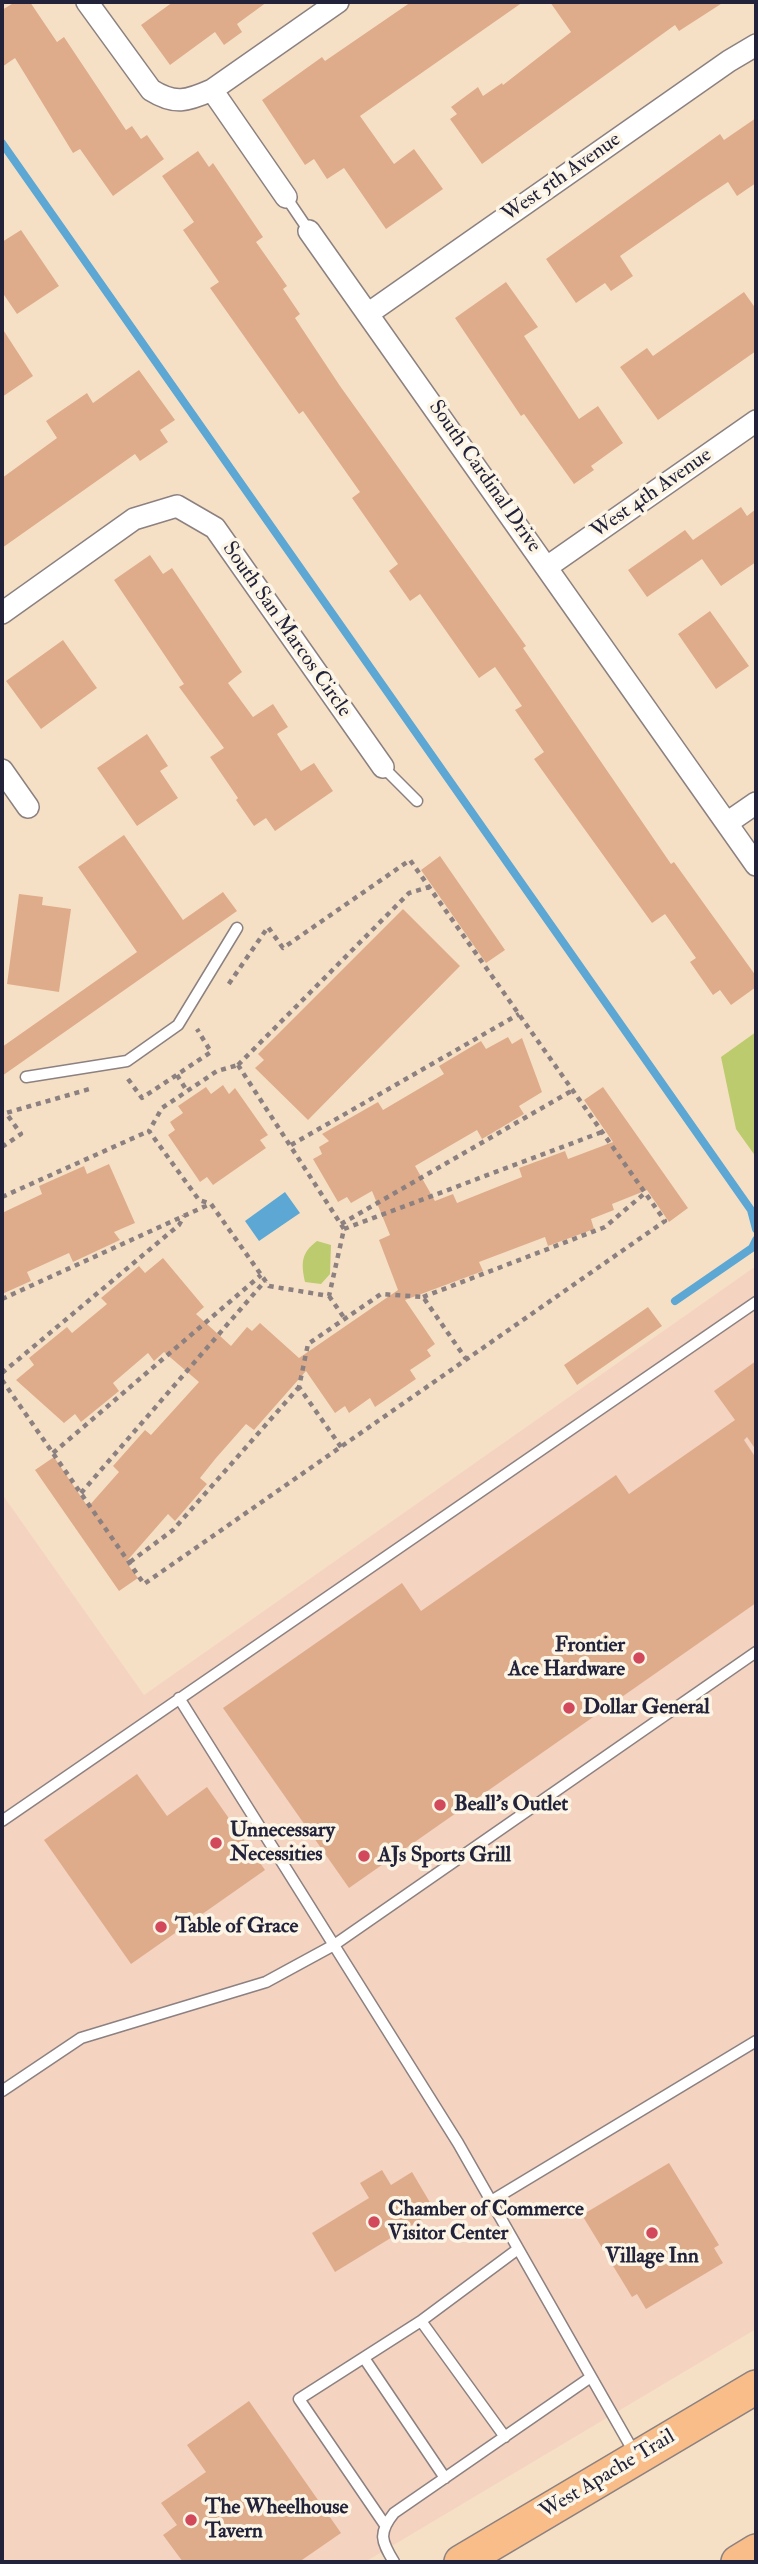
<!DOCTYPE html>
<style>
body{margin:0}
#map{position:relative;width:758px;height:2564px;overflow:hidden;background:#f6e0c5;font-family:"IM FELL Double Pica",serif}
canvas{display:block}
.frame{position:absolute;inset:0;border:4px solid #22223b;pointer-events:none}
</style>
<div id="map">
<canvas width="758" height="2564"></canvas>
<div class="frame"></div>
</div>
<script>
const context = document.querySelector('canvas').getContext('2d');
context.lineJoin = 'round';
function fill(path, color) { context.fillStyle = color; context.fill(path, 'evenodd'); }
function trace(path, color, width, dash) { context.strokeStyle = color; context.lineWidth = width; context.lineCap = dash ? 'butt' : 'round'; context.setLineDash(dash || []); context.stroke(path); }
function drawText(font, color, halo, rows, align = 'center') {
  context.font = font + ' "IM FELL Double Pica",serif'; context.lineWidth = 7; context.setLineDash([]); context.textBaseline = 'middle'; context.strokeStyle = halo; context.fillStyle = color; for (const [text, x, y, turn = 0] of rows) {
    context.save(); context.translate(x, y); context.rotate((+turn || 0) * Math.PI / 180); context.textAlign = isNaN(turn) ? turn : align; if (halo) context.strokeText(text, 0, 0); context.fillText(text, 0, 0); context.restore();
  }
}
fill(new Path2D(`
 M 756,1266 L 756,2329 L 365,2562 L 2,2562 L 2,1494 L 144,1695 Z`), '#f5d3c1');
fill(new Path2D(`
 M 756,1032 L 756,1157 L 736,1129 L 721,1057 Z
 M 317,1241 L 331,1245 L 330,1274 L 321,1284 L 305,1282 C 301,1263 301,1253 317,1241 Z`), '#bccb6e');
fill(new Path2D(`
 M 285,1192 L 300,1213 L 259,1241 L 245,1221 Z`), '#5ca7d4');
trace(new Path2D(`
 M 2,143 L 751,1210 L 756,1229
 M 675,1301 L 752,1248 L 756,1240`), '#5ca7d4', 8);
fill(new Path2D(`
 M 15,2 L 30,2 L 57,42 L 64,37 L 126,130 L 132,126 L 141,139 L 147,135 L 164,159 L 113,196 L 80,149 L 73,153 L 15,58 L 2,67 L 2,10 Z
 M 173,2 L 267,2 L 237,24 L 242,32 L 224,45 L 215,32 L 170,65 L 141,25 Z
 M 411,2 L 523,2 L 360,116 L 394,164 L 414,149 L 443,189 L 386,229 L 344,168 L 327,179 L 314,159 L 305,165 L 262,100 L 322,57 L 325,61 Z
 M 550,2 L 724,2 L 679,31 L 675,25 L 482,164 L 450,119 L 457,114 L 451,107 L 478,87 L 483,96 L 502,83 L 503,85 L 571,32 Z
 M 756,118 L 756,183 L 737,196 L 728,182 L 701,200 L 620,256 L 633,276 L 611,291 L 605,283 L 576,303 L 546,259 L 720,134 L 724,140 Z
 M 198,151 L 209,167 L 213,163 L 263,237 L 256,242 L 287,286 L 283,289 L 300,314 L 295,318 L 340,386 L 526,646 L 523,648 L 671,864 L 674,862 L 756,976 L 756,987 L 731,1005 L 720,990 L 713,995 L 690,962 L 696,958 L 665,914 L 652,923 L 534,759 L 544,752 L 515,710 L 522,706 L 495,667 L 479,678 L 420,594 L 410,601 L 389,571 L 398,564 L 352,498 L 360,492 L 303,411 L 299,414 L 210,288 L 219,282 L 183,230 L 194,222 L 162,176 Z
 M 21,230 L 59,286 L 17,314 L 2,292 L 2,242 Z
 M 506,282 L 538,327 L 524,336 L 579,419 L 598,406 L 623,443 L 591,466 L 594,470 L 574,484 L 524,414 L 521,416 L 455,318 Z
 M 744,292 L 756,309 L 756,351 L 658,420 L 620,367 L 647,348 L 653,356 Z
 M 2,328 L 33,376 L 2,397 Z
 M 139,370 L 175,420 L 160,430 L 168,442 L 140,461 L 135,454 L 2,548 L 2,478 L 57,438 L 46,421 L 87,393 L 93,403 Z
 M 741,507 L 747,516 L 756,509 L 756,562 L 721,586 L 702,559 L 647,597 L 628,570 L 685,530 L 693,540 Z
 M 150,555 L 163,574 L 172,568 L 242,672 L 228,683 L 253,717 L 273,704 L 288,727 L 277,734 L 301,771 L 314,763 L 333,791 L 275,831 L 266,818 L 254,826 L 236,800 L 238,798 L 210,757 L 224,748 L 179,687 L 184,684 L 114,580 Z
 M 710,611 L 749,666 L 716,689 L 678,634 Z
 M 63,640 L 97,688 L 41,729 L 6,681 Z
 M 147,734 L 168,766 L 160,771 L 178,798 L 137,826 L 97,768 Z
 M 124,835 L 183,920 L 223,892 L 237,911 L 2,1076 L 2,1047 L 137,952 L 78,867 Z
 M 440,856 L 505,950 L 486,963 L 421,870 Z
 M 19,894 L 43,897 L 42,905 L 71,909 L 59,992 L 7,984 Z
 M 403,909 L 460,966 L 308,1120 L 255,1068 L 264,1060 L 258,1054 Z
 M 508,1037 L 512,1044 L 522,1038 L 542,1092 L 519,1106 L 524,1114 L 482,1139 L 477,1130 L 415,1166 L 435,1201 L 453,1194 L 457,1203 L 522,1177 L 519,1168 L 565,1151 L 568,1159 L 613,1142 L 584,1100 L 603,1087 L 688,1208 L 669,1222 L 647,1190 L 612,1204 L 614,1210 L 591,1219 L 594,1229 L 548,1246 L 545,1237 L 479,1262 L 483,1271 L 405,1300 L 435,1344 L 427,1350 L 431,1356 L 410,1370 L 416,1379 L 375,1407 L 370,1398 L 349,1413 L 345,1406 L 335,1413 L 306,1371 L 254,1430 L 246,1424 L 216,1458 L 200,1478 L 207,1484 L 175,1521 L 168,1514 L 126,1562 L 138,1578 L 119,1591 L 35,1470 L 54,1457 L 88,1507 L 119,1472 L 113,1466 L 145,1430 L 151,1435 L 199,1382 L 164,1352 L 154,1361 L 148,1353 L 113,1383 L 119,1391 L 81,1422 L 75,1414 L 64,1423 L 16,1380 L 34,1365 L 29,1358 L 67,1327 L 72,1333 L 107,1304 L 101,1298 L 139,1266 L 145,1273 L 163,1258 L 204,1307 L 196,1314 L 231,1346 L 247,1327 L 252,1331 L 260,1323 L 299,1358 L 398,1290 L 379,1240 L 390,1235 L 372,1191 L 351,1203 L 347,1197 L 338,1202 L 313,1159 L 322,1154 L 319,1147 L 329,1141 L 322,1134 L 378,1102 L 383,1110 L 422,1087 L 444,1074 L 439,1066 L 481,1041 L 486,1049 Z
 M 223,1085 L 229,1094 L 235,1088 L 268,1135 L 260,1140 L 266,1148 L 213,1185 L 207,1177 L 200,1182 L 168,1135 L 175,1130 L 170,1122 L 183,1113 L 178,1106 L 206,1087 L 211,1094 Z
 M 109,1164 L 135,1223 L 114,1232 L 120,1240 L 73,1262 L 69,1253 L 27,1272 L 31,1281 L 2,1294 L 2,1213 L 42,1194 L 39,1186 L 84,1166 L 87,1174 Z
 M 648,1307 L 662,1326 L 577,1385 L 564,1365 Z
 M 756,1361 L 756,1450 L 747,1437 L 744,1440 L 756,1458 L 756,1603 L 349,1888 L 223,1708 L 402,1583 L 421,1611 L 616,1475 L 629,1494 L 735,1420 L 714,1391 Z
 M 137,1774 L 167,1816 L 207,1787 L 265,1870 L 131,1964 L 44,1840 Z
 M 669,2163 L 719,2245 L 714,2248 L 723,2263 L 646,2309 L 637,2294 L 632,2297 L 582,2215 Z
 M 382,2170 L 391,2185 L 412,2172 L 435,2211 L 335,2272 L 312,2233 L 369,2198 L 360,2183 Z
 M 249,2401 L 341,2533 L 299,2562 L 183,2562 L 163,2535 L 177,2525 L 161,2503 L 206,2472 L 187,2445 Z`), '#dfac8b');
const lane = new Path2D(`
 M 286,197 L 309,231
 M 383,767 L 417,801
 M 26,1077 L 127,1061 L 178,1025 L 237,928
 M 179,1698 L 458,2143 L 635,2454
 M 2,1821 L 756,1302
 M 2,2091 L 81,2038 L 266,1982 L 334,1945 L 756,1652
 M 491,2201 L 756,2041
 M 364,2358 L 445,2478
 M 505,2437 L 421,2321 L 518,2249
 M 385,2525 L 299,2399 L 421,2321
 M 394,2562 C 381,2541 378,2533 394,2513 L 591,2377`);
const street = new Path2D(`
 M 87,2 L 151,90 C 175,105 187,101 212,90 L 338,2
 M 212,90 L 286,197
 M 309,231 L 756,865
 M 369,313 L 729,61 L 756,45
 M 547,567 L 756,421
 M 2,613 L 134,519 L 177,506 L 215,528 L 383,767
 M 2,770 L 28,807
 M 727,823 L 756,803`);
const primary = new Path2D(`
 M 461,2562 L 756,2387
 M 738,2562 L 756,2551`);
trace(lane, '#8c8180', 13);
trace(street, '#8c8180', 24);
trace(primary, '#8c8180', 36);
trace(new Path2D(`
 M 238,1065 L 344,1229 L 329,1296 L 269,1286 L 211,1204 L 199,1200 L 149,1131 L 162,1108 L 217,1071 Z
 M 238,1065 L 409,893 L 429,887
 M 177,1075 L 187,1091
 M 128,1079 L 142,1098 L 211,1052 L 197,1029
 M 291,1145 L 519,1014
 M 2,1147 L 21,1134 L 6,1113 L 93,1088
 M 2,1197 L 149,1131
 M 341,1224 L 573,1090
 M 344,1229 L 602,1132
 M 329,1296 L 345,1319
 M 423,1297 L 605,1227 L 645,1193
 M 2,1299 L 210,1204
 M 2,1373 L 179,1225 L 184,1216
 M 2,1380 L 144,1584 L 665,1221 L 410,860 L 283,948 L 268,927 L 226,988
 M 341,1447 L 299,1387 L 308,1344 L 381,1294 L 423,1297 L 466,1359
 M 53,1453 L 261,1275
 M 81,1493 L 265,1281
 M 130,1562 L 173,1530 L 299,1387`), '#8c8180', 4.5, [5, 5]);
trace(lane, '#fff', 10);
trace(street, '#fff', 21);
trace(primary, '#f8bd89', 33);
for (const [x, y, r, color] of [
 [639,1658,7,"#d1495b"],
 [569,1708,7,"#d1495b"],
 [440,1805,7,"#d1495b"],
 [216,1843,7,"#d1495b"],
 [364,1856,7,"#d1495b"],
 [161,1927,7,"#d1495b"],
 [374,2222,7,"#d1495b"],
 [652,2233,7,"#d1495b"],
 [191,2520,7,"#d1495b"]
]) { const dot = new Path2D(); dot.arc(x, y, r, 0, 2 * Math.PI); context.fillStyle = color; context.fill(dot); trace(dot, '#fcf5e5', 2.5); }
drawText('21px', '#22223b', '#fcf5e5', [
 ["West 5th Avenue",562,178,-35],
 ["South Cardinal Drive",484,477,55],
 ["West 4th Avenue",652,494,-35],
 ["South San Marcos Circle",286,630,55],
 ["West Apache Trail",608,2475,-31]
]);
drawText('bold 21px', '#22223b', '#fcf5e5', [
 ["Frontier",625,1646,"right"],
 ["Ace Hardware",625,1670,"right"],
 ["Dollar General",583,1708],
 ["Beall's Outlet",454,1805],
 ["Unnecessary",230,1831],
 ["Necessities",230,1855],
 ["AJs Sports Grill",378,1856],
 ["Table of Grace",175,1927],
 ["Chamber of Commerce",388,2210],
 ["Visitor Center",388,2234],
 ["Village Inn",652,2257,"center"],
 ["The Wheelhouse",205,2508],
 ["Tavern",205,2532]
], 'left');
</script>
